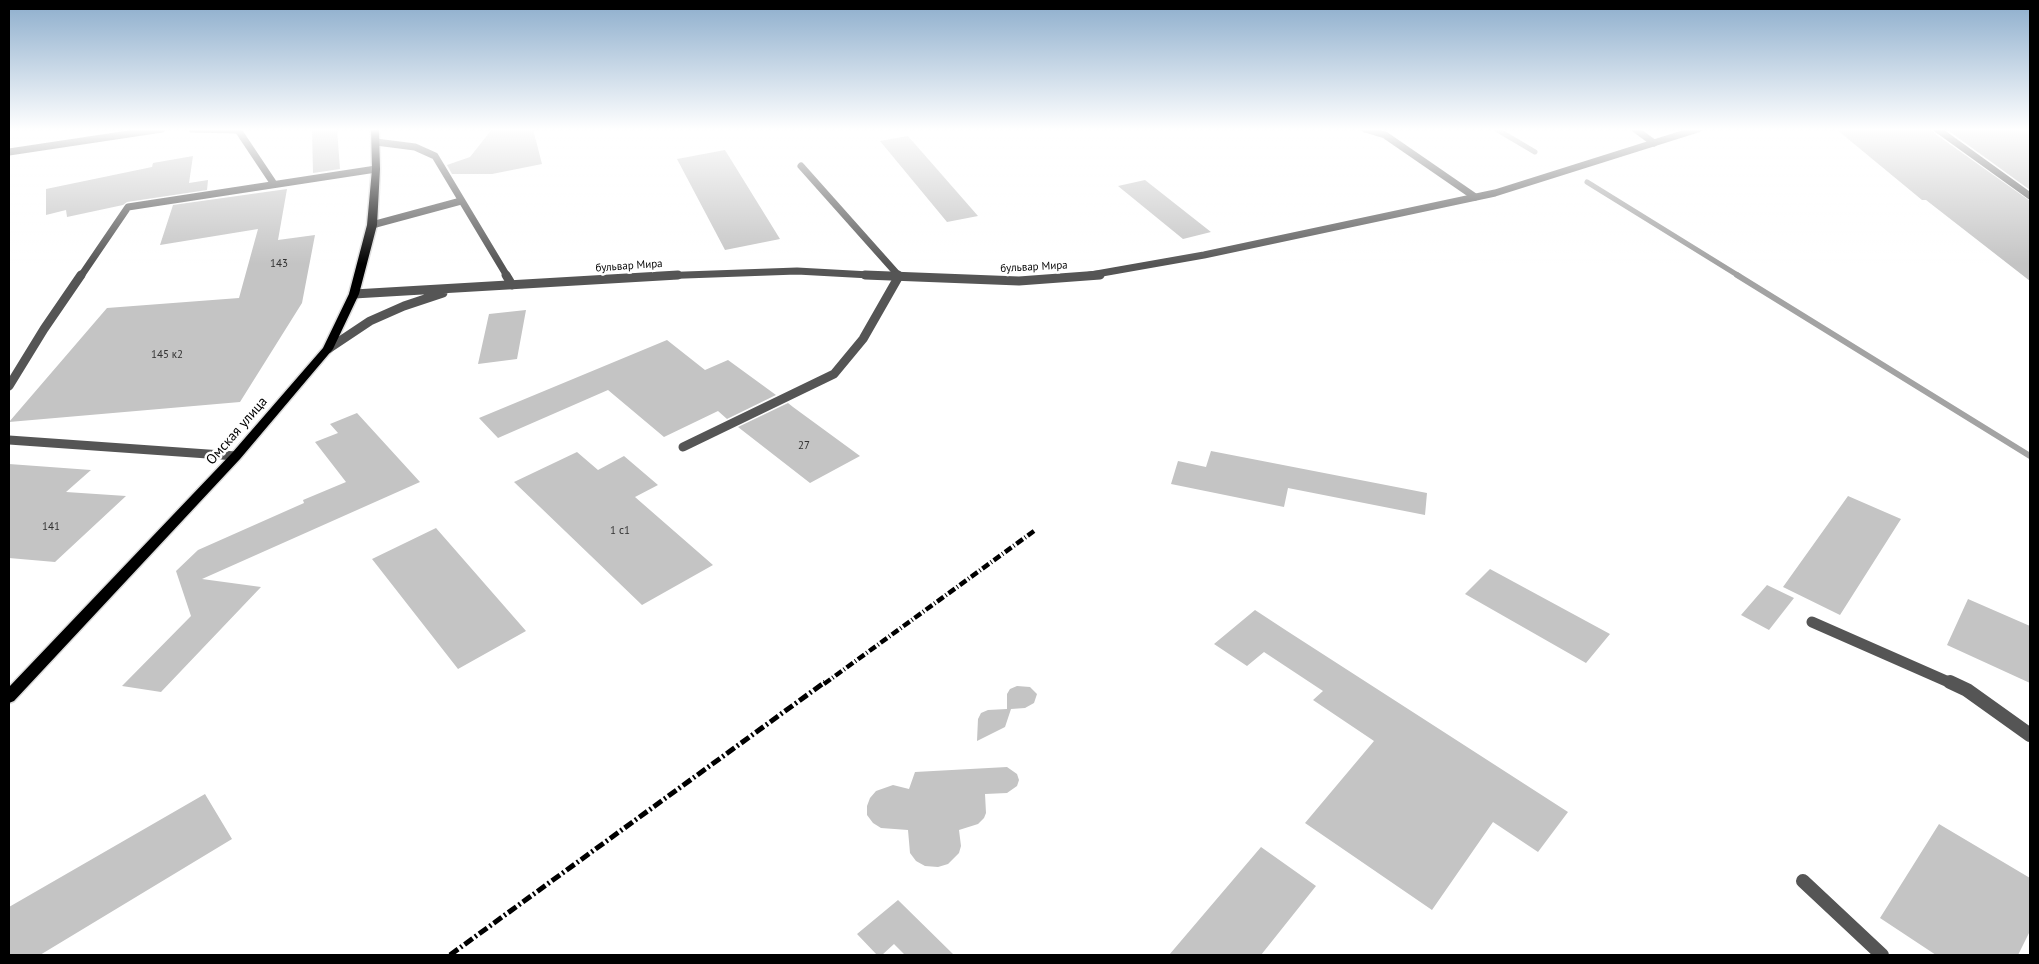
<!DOCTYPE html>
<meta charset="utf-8">
<style>
body{margin:0}
#map{position:relative;width:2039px;height:964px;overflow:hidden;background:#fff;font-family:"PT Sans",sans-serif}
canvas{display:block}
.frame{position:absolute;inset:0;border:10px solid #000;pointer-events:none}
</style>
<div id="map">
<canvas width="2039" height="964"></canvas>
<div class="frame"></div>
</div>
<script>
const context = document.querySelector('canvas').getContext('2d');
context.lineJoin = 'round';
function trace(path, color, width, dash) { context.strokeStyle = color; context.lineWidth = width; context.lineCap = dash ? 'butt' : 'round'; context.setLineDash(dash || []); context.stroke(path); }
function fill(path, color) { context.fillStyle = color; context.fill(path, 'evenodd'); }
function drawText(font, color, halo, rows, align = 'center') {
  context.font = font + ' "PT Sans",sans-serif'; context.lineWidth = 5; context.setLineDash([]); context.textBaseline = 'middle'; context.strokeStyle = halo; context.fillStyle = color; for (const [text, x, y, turn = 0] of rows) {
    context.save(); context.translate(x, y); context.rotate((+turn || 0) * Math.PI / 180); context.textAlign = isNaN(turn) ? turn : align; if (halo) context.strokeText(text, 0, 0); context.fillText(text, 0, 0); context.restore();
  }
}
trace(new Path2D(`
 M 1496,129 L 1535,152
 M 1587,182 L 1739,276`), '#a3a3a3', 5);
trace(new Path2D(`
 M 1737,275 L 2030,456`), '#a3a3a3', 6);
fill(new Path2D(`
 M 312,129 L 337,129 L 340,169 L 313,173 Z
 M 492,129 L 533,129 L 542,164 L 492,174 L 452,174 L 447,165 L 470,157 Z
 M 1836,129 L 1932,129 L 1934,133 L 2030,201 L 2030,281 L 1926,200 L 1922,200 Z
 M 1946,129 L 2030,129 L 2030,190 Z
 M 908,136 L 978,216 L 947,222 L 880,141 Z
 M 725,150 L 780,239 L 725,250 L 677,159 Z
 M 193,156 L 189,183 L 208,180 L 207,190 L 127,202 L 123,205 L 67,217 L 66,210 L 46,215 L 46,189 L 152,167 L 153,163 Z
 M 1145,180 L 1211,232 L 1183,239 L 1118,186 Z
 M 287,189 L 278,240 L 315,235 L 302,303 L 240,402 L 9,422 L 107,308 L 239,298 L 258,229 L 160,245 L 173,205 Z
 M 526,310 L 517,359 L 478,364 L 489,314 Z
 M 667,340 L 705,370 L 728,360 L 776,395 L 727,419 L 718,411 L 664,437 L 608,390 L 498,438 L 479,418 Z
 M 788,403 L 793,407 L 860,456 L 810,483 L 738,427 Z
 M 357,413 L 420,482 L 202,579 L 261,587 L 161,692 L 122,686 L 191,616 L 176,571 L 198,550 L 304,503 L 303,500 L 346,482 L 315,442 L 338,433 L 330,424 Z
 M 1211,451 L 1427,493 L 1425,515 L 1288,488 L 1284,507 L 1171,484 L 1178,461 L 1206,467 Z
 M 577,452 L 598,470 L 624,456 L 658,485 L 635,497 L 713,565 L 642,605 L 514,482 Z
 M 9,464 L 91,470 L 66,492 L 126,496 L 55,562 L 9,558 Z
 M 1848,496 L 1901,519 L 1840,615 L 1783,587 Z
 M 436,528 L 526,631 L 458,669 L 372,559 Z
 M 1490,569 L 1610,634 L 1586,663 L 1465,594 Z
 M 1767,585 L 1794,598 L 1769,630 L 1741,615 Z
 M 1968,599 L 2030,626 L 2030,683 L 1947,645 Z
 M 1255,610 L 1287,631 L 1568,812 L 1538,852 L 1493,822 L 1432,910 L 1305,823 L 1374,741 L 1313,700 L 1323,691 L 1264,652 L 1247,666 L 1214,644 Z
 M 1017,686 L 1030,687 L 1037,694 L 1034,703 L 1025,708 L 1011,709 L 1005,727 L 977,741 L 978,719 L 981,713 L 988,710 L 1007,709 L 1007,694 L 1010,689 Z
 M 1007,767 L 1017,774 L 1019,780 L 1017,786 L 1007,793 L 985,794 L 986,813 L 984,818 L 978,824 L 959,830 L 961,846 L 959,853 L 948,864 L 938,867 L 925,866 L 916,861 L 910,853 L 908,830 L 881,828 L 873,823 L 867,815 L 867,806 L 870,798 L 876,791 L 893,785 L 909,789 L 915,772 Z
 M 205,794 L 232,839 L 40,955 L 9,955 L 9,907 Z
 M 1939,824 L 2030,878 L 2030,931 L 2018,955 L 1936,955 L 1880,918 Z
 M 1261,847 L 1316,886 L 1261,955 L 1169,955 Z
 M 898,900 L 954,955 L 905,955 L 894,944 L 882,955 L 877,955 L 857,934 Z`), '#c4c4c4');
const primary = new Path2D(`
 M 371,129 L 379,129 L 380,169 L 377,225 L 359,294 L 333,349 L 240,459 L 14,701 L 9,703 L 9,687 L 232,453 L 323,348 L 349,294 L 367,225 L 372,169 Z`);
trace(primary, '#dbdbdb', 3);
trace(new Path2D(`
 M 192,129 L 238,130 L 274,184
 M 1365,129 L 1385,135 L 1475,197
 M 1635,129 L 1654,143
 M 1937,129 L 2030,196
 M 376,142 L 415,147 L 435,156 L 507,276
 M 9,152 L 162,129
 M 801,166 L 899,276
 M 372,225 L 461,201
 M 81,276 L 128,207 L 376,169`), '#555', 7);
trace(new Path2D(`
 M 506,275 L 512,285
 M 9,386 L 44,329 L 81,275
 M 9,440 L 236,456
 M 683,447 L 834,374 L 863,339 L 899,276 L 898,275`), '#555', 9);
trace(new Path2D(`
 M 1803,881 L 1882,955`), '#555', 14);
trace(new Path2D(`
 M 1812,622 L 1953,684`), '#555', 11);
trace(new Path2D(`
 M 1950,682 L 1967,690 L 2030,735`), '#555', 14);
trace(new Path2D(`
 M 657,276 L 797,271 L 888,276
 M 1085,276 L 1204,255 L 1495,193 L 1698,129`), '#555', 7);
trace(new Path2D(`
 M 865,275 L 1019,281 L 1100,275
 M 354,294 L 678,275
 M 328,349 L 370,321 L 404,306 L 443,293`), '#555', 9);
fill(primary, '#000');
trace(new Path2D(`
 M 824,684 L 1034,531`), '#000', 4.5, [8, 2.5, 1, 2.5]);
trace(new Path2D(`
 M 450,955 L 825,682`), '#000', 5, [10, 3, 2, 3]);
const sky = context.createLinearGradient(0, 0, 0, 264);
sky.addColorStop(0, '#8cadcc');
sky.addColorStop(0.49, '#fff');
sky.addColorStop(1, '#ffffff00');
context.fillStyle = sky;
context.fillRect(0, 0, 2039, 264);
drawText('11px', '#313131', null, [
 ["143",279,264],
 ["145 к2",167,355],
 ["27",804,446],
 ["141",51,527],
 ["1 с1",620,531]
]);
drawText('11px', '#000', '#fff', [
 ["бульвар Мира",629,266,-4],
 ["бульвар Мира",1034,267,-3]
]);
drawText('14px', '#000', '#fff', [
 ["Омская улица",237,431,-49]
]);
</script>
